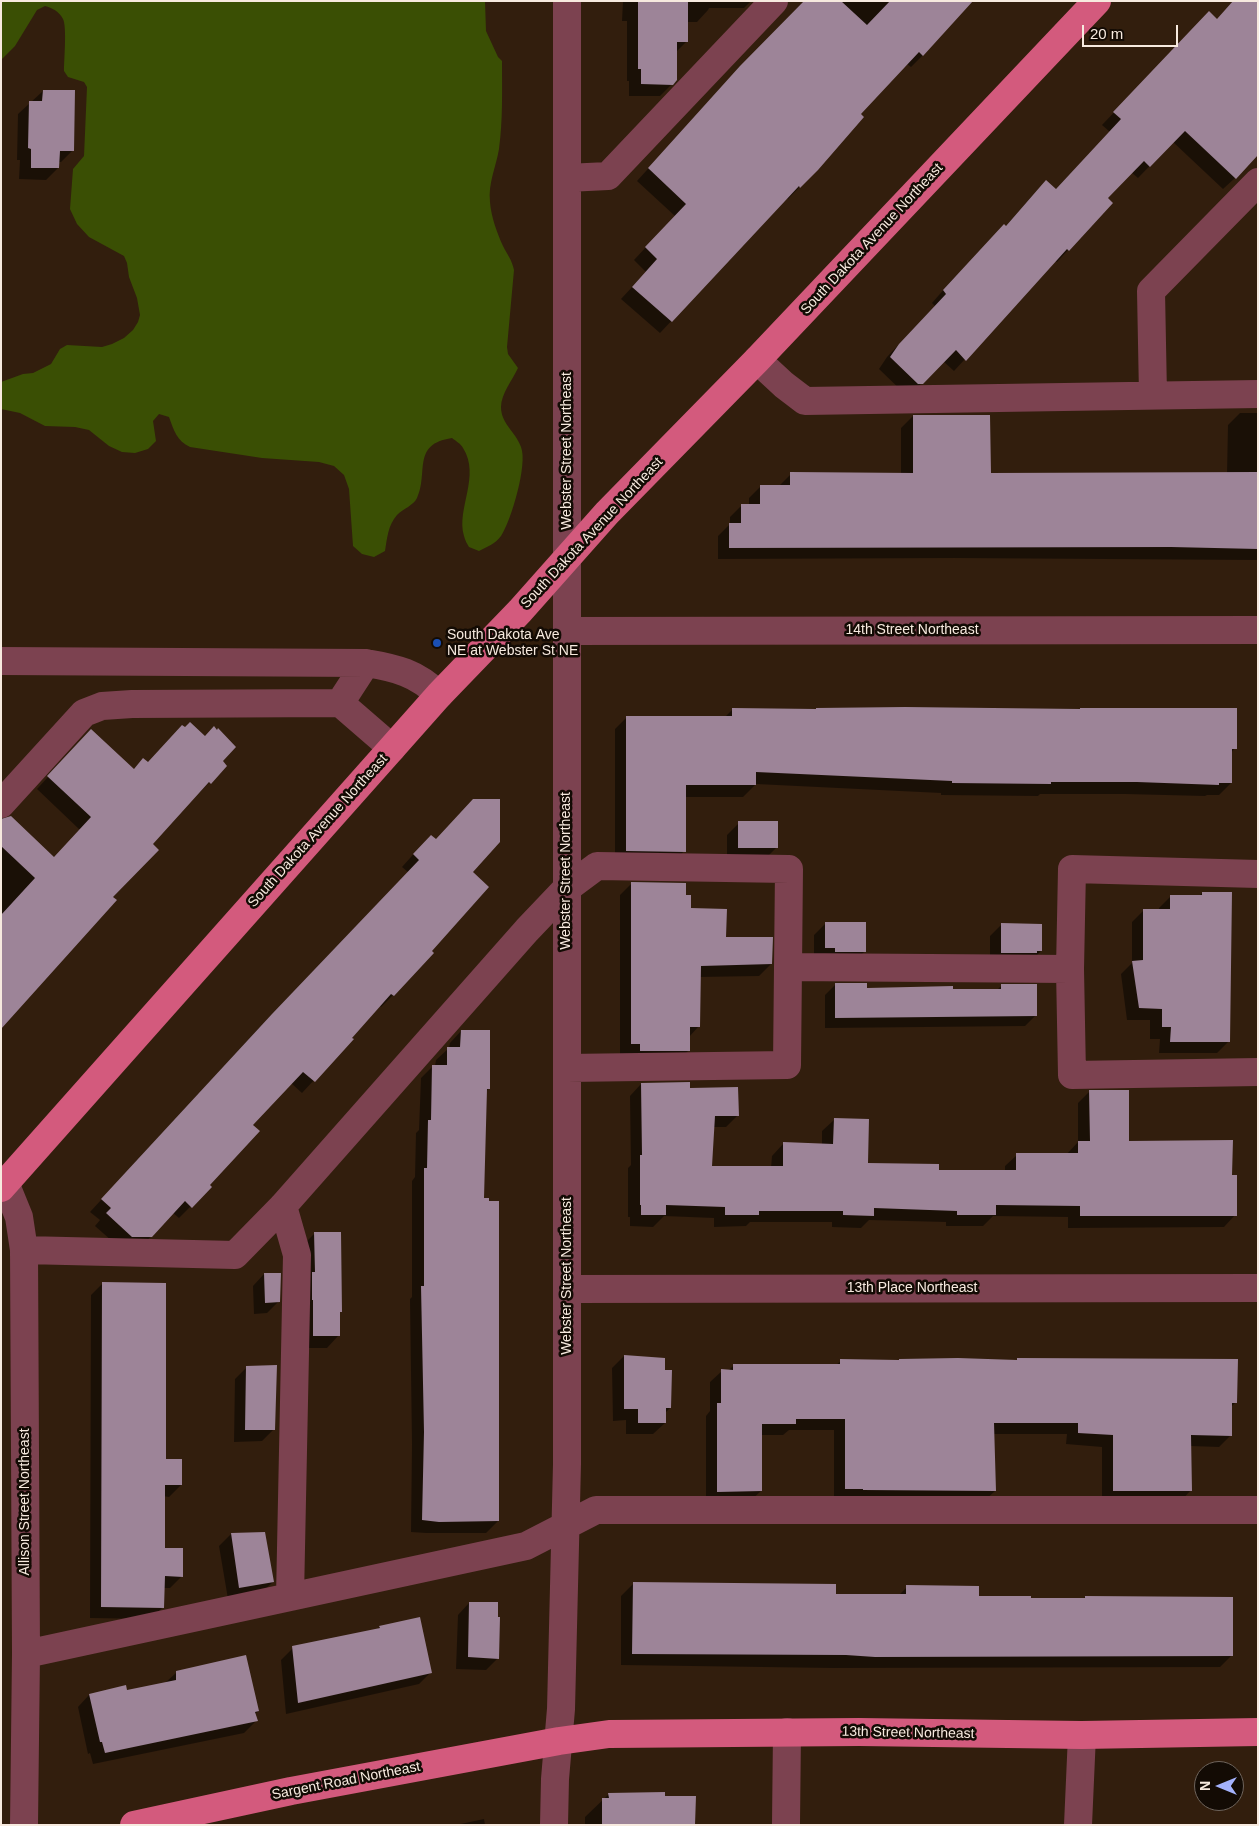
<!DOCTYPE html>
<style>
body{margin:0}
#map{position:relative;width:1259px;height:1826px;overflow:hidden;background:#321e0d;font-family:Helvetica,sans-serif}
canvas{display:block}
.frame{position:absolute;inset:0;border:2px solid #f7eadf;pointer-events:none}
.north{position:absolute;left:1194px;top:1761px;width:50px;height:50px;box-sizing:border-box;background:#130b04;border:1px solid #6e645c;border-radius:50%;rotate:270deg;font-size:14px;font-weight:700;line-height:20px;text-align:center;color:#f7eadf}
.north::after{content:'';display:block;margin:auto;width:18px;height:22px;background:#a4b2fc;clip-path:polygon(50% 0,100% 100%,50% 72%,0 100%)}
.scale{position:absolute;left:1082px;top:25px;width:96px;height:22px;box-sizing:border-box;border:2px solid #f7eadf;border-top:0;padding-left:6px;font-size:15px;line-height:18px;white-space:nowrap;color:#f7eadf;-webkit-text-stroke:4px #130b04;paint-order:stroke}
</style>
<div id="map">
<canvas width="1259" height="1826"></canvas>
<div class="frame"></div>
<div class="north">N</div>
<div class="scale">20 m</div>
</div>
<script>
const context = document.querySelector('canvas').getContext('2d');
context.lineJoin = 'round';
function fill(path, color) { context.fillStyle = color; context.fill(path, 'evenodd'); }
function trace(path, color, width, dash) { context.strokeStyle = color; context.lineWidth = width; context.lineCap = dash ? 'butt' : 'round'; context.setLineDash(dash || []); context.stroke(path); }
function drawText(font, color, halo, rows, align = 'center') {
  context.font = font + ' Helvetica,sans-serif'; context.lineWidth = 5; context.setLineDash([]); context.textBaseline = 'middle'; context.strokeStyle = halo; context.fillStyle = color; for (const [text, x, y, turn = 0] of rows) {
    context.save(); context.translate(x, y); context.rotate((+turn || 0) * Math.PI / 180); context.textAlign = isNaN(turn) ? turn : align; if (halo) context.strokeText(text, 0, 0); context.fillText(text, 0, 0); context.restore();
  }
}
fill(new Path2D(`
 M 1,1 L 485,1 L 486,31 L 498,57 L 502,61 C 502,90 503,120 499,149 C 496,167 488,183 490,202 C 491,216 497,233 503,246 C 507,254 512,260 514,270 L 507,347 L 508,354 L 518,368 C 513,379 501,394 501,407 C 501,424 516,432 521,447 C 528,464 511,521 501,536 C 495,544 487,547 479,551 L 469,547 C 467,544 465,540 464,536 C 456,509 481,476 463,448 C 461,444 456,441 452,438 C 411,444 429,473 417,498 C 414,505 403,509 397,515 C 388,525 387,539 385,551 L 374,557 L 362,554 L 353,546 L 349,489 L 344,475 L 334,466 L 319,462 L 262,458 L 190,447 C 177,441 174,431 169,417 L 159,414 L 153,421 L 156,441 L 148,449 L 135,453 L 122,452 L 109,446 L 89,430 L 75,427 L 45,426 L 20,413 L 1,409 L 1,382 L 23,374 L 33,373 L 51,364 L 60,349 L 67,345 L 102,347 L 112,344 L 124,338 L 133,330 L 138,322 L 140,315 L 137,298 L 129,277 L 127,263 L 124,256 L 89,237 L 77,224 L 70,209 L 73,169 L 84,156 L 87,87 L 84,82 L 68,77 L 64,71 C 64,60 67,27 63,19 C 59,11 52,8 45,6 L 37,10 L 15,46 L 1,60 Z`), '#3a4f04');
fill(new Path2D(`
 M 623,1 L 751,1 L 744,8 L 709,8 L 708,10 L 697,22 L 687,22 L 687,41 L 676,52 L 676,80 L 660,96 L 629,96 L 629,81 L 627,81 L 627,21 L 622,21 Z
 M 805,1 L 971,1 L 922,56 L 911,67 L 907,64 L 859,114 L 817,169 L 788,199 L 787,198 L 660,333 L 621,299 L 646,272 L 634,260 L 675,216 L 637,181 L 728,80 Z
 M 1197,25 L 1235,178 L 1223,189 L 1173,142 L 1138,178 L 1131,172 L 1106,198 L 1112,203 L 1068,250 L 1057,262 L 1055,261 L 954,371 L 943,361 L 910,395 L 906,395 L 879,369 L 887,357 L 935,306 L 932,303 L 953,279 L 1005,227 L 1034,194 L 1055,190 L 1110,132 L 1102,125 Z
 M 43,91 L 73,150 L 61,162 L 58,162 L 58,168 L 46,180 L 19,179 L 20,160 L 17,160 L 18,114 Z
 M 1240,413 L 1258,413 L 1258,560 L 954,558 L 718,559 L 718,536 L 730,524 L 730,517 L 742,505 L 749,505 L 749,498 L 761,486 L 779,486 L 791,474 L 901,474 L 901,428 L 913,416 L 990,475 L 1227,474 L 1228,425 Z
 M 733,709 L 1235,748 L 1231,753 L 1231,783 L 1219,795 L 1207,795 L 1205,796 L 1125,794 L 1040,794 L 1038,796 L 941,795 L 941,793 L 756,784 L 743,797 L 685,797 L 684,851 L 673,863 L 615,862 L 615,729 L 627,717 L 725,717 Z
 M 79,743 L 133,770 L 147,764 L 222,761 L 225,766 L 198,794 L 196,793 L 151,844 L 111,897 L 1,1027 L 1,827 L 54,858 L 80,830 L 37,789 Z
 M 739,823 L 777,847 L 765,859 L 727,860 L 727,835 Z
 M 419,848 L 471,872 L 393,995 L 381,1007 L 379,1005 L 351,1038 L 352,1039 L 302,1093 L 291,1083 L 252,1125 L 208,1185 L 210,1187 L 179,1218 L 173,1213 L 139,1249 L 120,1248 L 95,1226 L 100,1220 L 90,1212 L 260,1027 L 408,872 L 402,867 Z
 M 632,883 L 684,896 L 690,909 L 725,938 L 771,964 L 759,976 L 699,977 L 699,1026 L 689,1037 L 689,1050 L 677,1062 L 620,1056 L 620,895 Z
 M 1202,893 L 1229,1041 L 1217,1053 L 1159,1053 L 1160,1039 L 1150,1039 L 1150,1020 L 1127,1020 L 1121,974 L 1132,963 L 1132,922 L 1144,910 L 1159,911 L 1159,908 L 1171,896 L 1198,897 Z
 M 826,923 L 865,951 L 853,963 L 814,960 L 814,935 Z
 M 1002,924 L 1041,951 L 1029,963 L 990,964 L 990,936 Z
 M 836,984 L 866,989 L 951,990 L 997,990 L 1002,985 L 1036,1015 L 1025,1026 L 825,1028 L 825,995 Z
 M 461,1031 L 489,1088 L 486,1092 L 482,1199 L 498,1521 L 486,1533 L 426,1533 L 411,1532 L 412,1444 L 410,1299 L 412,1297 L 412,1181 L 415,1177 L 416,1133 L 419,1130 L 421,1078 L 433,1066 L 435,1066 L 436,1060 L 449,1048 L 450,1043 Z
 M 641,1084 L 689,1090 L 738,1115 L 726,1127 L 713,1127 L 711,1168 L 771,1168 L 772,1156 L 783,1144 L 822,1145 L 822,1131 L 834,1120 L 866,1165 L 938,1171 L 1005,1171 L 1005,1166 L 1017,1155 L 1066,1155 L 1078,1142 L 1078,1103 L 1089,1092 L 1128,1142 L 1231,1176 L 1235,1215 L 1224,1227 L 1068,1228 L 1068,1217 L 993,1216 L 983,1226 L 946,1226 L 946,1222 L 869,1220 L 861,1228 L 832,1227 L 832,1222 L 750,1222 L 746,1226 L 714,1227 L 714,1218 L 664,1216 L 653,1227 L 630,1226 L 630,1217 L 628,1217 L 628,1168 L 631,1165 L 630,1096 Z
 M 315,1233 L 338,1313 L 338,1336 L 327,1348 L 302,1348 L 303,1245 Z
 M 264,1274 L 279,1301 L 267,1313 L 254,1314 L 253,1286 Z
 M 103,1283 L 164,1460 L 181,1485 L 169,1497 L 163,1496 L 163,1547 L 182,1576 L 170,1588 L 164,1588 L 163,1607 L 151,1619 L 90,1618 L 91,1295 Z
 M 624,1356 L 664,1371 L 670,1408 L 665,1413 L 665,1423 L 653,1434 L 626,1434 L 626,1420 L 613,1421 L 612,1368 Z
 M 841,1361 L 1236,1402 L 1231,1407 L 1231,1435 L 1219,1447 L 1190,1446 L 1191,1490 L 1180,1502 L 1102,1502 L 1102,1447 L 1066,1444 L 1067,1434 L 993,1434 L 995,1491 L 983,1502 L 834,1500 L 834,1430 L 789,1430 L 783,1435 L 760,1435 L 761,1491 L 749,1502 L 706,1503 L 706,1416 L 710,1411 L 710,1382 L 722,1371 L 728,1371 L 734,1365 L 836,1365 Z
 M 247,1367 L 274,1429 L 262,1441 L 234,1442 L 235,1379 Z
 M 231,1534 L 273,1582 L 261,1593 L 228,1599 L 219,1546 Z
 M 633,1584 L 835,1596 L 898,1596 L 907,1587 L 978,1597 L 1029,1599 L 1083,1599 L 1085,1597 L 1232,1655 L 1220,1667 L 833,1668 L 621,1665 L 621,1596 Z
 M 469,1603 L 498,1658 L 486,1670 L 456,1669 L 458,1615 Z
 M 380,1627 L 431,1672 L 419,1684 L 286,1714 L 281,1660 L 293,1648 L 376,1630 Z
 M 177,1672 L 258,1711 L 255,1714 L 256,1721 L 244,1733 L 93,1764 L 90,1753 L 88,1754 L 78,1707 L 89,1695 L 126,1692 L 165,1683 Z
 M 609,1794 L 695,1825 L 585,1825 L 585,1817 Z
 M 484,1819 L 485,1825 L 456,1825 Z`), '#0007');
fill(new Path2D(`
 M 638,1 L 688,1 L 688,42 L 677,42 L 677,80 L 673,85 L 641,84 L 641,69 L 638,69 Z
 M 804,1 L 841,1 L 867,25 L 890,1 L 973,1 L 923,56 L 919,52 L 861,114 L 864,117 L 818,170 L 800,188 L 799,186 L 672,322 L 632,287 L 657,259 L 645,247 L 686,204 L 648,168 L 740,66 Z
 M 1233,1 L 1258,1 L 1258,155 L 1236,179 L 1185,131 L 1150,167 L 1144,161 L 1108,198 L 1113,203 L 1069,251 L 1067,249 L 966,361 L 956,350 L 923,384 L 918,384 L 890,357 L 899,344 L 946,294 L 943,290 L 1004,224 L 1006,226 L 1046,180 L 1056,189 L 1121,119 L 1113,112 L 1209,11 L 1217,19 Z
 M 43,90 L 75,90 L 74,151 L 60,151 L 59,168 L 31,168 L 31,149 L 28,148 L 29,101 L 42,101 Z
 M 913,415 L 990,415 L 991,473 L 1258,472 L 1258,549 L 1171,547 L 729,548 L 729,523 L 741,523 L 741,504 L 760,504 L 760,485 L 790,485 L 790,472 L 913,473 Z
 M 905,707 L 1080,709 L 1080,708 L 1237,708 L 1237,749 L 1232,749 L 1232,783 L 1219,783 L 1219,785 L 1137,782 L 1051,782 L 1051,784 L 952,783 L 952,781 L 756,772 L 756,785 L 686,785 L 686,852 L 626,851 L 626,716 L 732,716 L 732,708 L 816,709 L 816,708 Z
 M 190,722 L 205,736 L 214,726 L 217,730 L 218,728 L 236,747 L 223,761 L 227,766 L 211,784 L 209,782 L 153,844 L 159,850 L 113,897 L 117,900 L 1,1029 L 1,915 L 35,878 L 1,846 L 1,819 L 11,816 L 54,857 L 91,817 L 47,776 L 91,729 L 134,769 L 143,758 L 148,762 L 182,725 L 185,727 Z
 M 473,799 L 500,799 L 500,842 L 473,872 L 489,887 L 432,951 L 434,953 L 394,996 L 391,994 L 352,1038 L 354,1039 L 315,1082 L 303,1072 L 253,1125 L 260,1131 L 210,1185 L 212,1187 L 192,1208 L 185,1201 L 152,1237 L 132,1237 L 106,1213 L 111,1208 L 101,1199 L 272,1014 L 419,860 L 413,854 L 431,835 L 436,839 Z
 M 738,821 L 778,821 L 778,848 L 738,848 Z
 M 631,882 L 686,883 L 686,895 L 691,895 L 691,908 L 727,909 L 726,937 L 773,937 L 772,964 L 701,966 L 700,1027 L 690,1027 L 690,1051 L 640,1051 L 640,1044 L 631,1044 Z
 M 1202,892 L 1232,892 L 1230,1042 L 1170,1042 L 1171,1027 L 1162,1027 L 1162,1009 L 1139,1008 L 1132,961 L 1143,960 L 1143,909 L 1170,909 L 1170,895 L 1202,895 Z
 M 825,922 L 866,922 L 866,952 L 835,952 L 835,948 L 825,948 Z
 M 1001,923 L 1042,924 L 1042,951 L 1037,951 L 1037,953 L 1001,953 Z
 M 835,983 L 867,983 L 867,988 L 953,986 L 953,989 L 1001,989 L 1001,984 L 1037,984 L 1037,1016 L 835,1018 Z
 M 461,1030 L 490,1030 L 490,1089 L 487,1089 L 484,1198 L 489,1198 L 489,1201 L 499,1201 L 499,1521 L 439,1522 L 422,1520 L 424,1432 L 421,1286 L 424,1286 L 424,1168 L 427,1168 L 428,1120 L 431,1120 L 432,1065 L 447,1065 L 447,1047 L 460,1047 Z
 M 690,1082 L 690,1088 L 738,1087 L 739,1116 L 715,1116 L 712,1166 L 783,1166 L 783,1142 L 833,1144 L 834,1118 L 869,1119 L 868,1163 L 939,1164 L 939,1170 L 1016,1170 L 1016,1153 L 1078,1153 L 1078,1141 L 1090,1141 L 1089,1090 L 1129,1090 L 1129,1141 L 1233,1140 L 1232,1175 L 1237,1175 L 1237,1216 L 1080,1216 L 1080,1206 L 996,1205 L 996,1215 L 957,1215 L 957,1211 L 874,1208 L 874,1216 L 843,1215 L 843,1211 L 759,1211 L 759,1215 L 725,1215 L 725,1207 L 666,1205 L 666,1215 L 641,1215 L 641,1205 L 640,1205 L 640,1155 L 642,1155 L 641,1083 Z
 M 314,1232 L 341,1232 L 342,1312 L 340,1312 L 340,1336 L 313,1336 L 313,1300 L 312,1300 L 312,1272 L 315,1272 Z
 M 264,1273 L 281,1273 L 280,1302 L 265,1303 Z
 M 102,1282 L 166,1283 L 166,1459 L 182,1459 L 182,1485 L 165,1485 L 165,1548 L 183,1548 L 183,1577 L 165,1576 L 164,1608 L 101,1607 Z
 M 624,1355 L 665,1358 L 665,1370 L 672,1370 L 671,1408 L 666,1408 L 666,1423 L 638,1423 L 638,1409 L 624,1409 Z
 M 958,1358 L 1017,1360 L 1017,1358 L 1238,1359 L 1237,1403 L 1232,1403 L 1232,1436 L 1191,1435 L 1192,1491 L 1113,1491 L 1113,1435 L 1078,1433 L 1078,1423 L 994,1423 L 996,1491 L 863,1490 L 863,1489 L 845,1489 L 845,1419 L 796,1419 L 796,1424 L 762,1424 L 762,1491 L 717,1492 L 717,1403 L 721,1403 L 721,1369 L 733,1370 L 733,1364 L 840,1364 L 840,1359 L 899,1360 L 899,1359 Z
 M 277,1365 L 275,1430 L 245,1430 L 246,1366 Z
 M 265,1532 L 274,1582 L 239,1588 L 231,1533 Z
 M 633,1582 L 836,1584 L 836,1594 L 906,1594 L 906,1585 L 979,1586 L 979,1596 L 1031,1596 L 1031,1598 L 1085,1598 L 1085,1596 L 1233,1597 L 1233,1656 L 875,1657 L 846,1655 L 632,1654 Z
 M 469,1602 L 498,1602 L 498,1617 L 500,1617 L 499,1659 L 468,1657 Z
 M 420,1617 L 432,1673 L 298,1703 L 292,1646 L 380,1628 L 379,1626 Z
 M 246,1655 L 259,1711 L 255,1712 L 258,1721 L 105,1753 L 102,1742 L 100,1742 L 89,1694 L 126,1685 L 127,1690 L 176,1680 L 176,1671 Z
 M 665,1792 L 665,1796 L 696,1796 L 695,1825 L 602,1825 L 602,1798 L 609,1798 L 608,1793 Z`), '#9d8498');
trace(new Path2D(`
 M 567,178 L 608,176 L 774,1
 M 757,360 L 784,385 L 805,401 L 1258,394
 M 1153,395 L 1151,291 L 1258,182
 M 567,631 L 1258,630
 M 1,661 L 366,663 C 396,668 417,673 439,695
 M 340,703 L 366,663
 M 1,804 L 84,713 L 102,706 L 132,704 L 340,703 L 392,748
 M 1258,874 L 1072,869 L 1070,969 L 1072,1075 L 1258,1072
 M 788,967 L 1070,969
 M 7,1182 L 8,1190 L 19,1217 L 24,1250 L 26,1654 L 24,1825
 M 283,1206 L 297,1255 L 290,1597
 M 24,1250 L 235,1255 L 283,1206 L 527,930 L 566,889 L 597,866 L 789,869 L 787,1065 L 567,1068
 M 567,1289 L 1258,1288
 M 26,1654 L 526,1546 L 596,1510 L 1258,1510
 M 786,1823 L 787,1732
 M 554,1825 L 555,1779 L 561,1709 L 567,1464 L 567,1
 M 1078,1825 L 1082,1735`), '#7c4250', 28);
trace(new Path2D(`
 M 1,1188 L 392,748 L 439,695 L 520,611 L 607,513 L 757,360 L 1097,1
 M 134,1825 L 291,1791 L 559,1741 L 609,1734 L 859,1732 L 1082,1735 L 1258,1732`), '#d35a7d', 28);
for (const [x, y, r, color] of [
 [437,643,5,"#1a4fb4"]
]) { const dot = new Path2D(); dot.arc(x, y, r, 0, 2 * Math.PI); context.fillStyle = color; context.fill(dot); trace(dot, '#130b04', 2); }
drawText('14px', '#f7eadf', '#130b04', [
 ["South Dakota Avenue Northeast",872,239,-47],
 ["Webster Street Northeast",567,451,-90],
 ["South Dakota Avenue Northeast",592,533,-47],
 ["14th Street Northeast",912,630],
 ["South Dakota Avenue Northeast",318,831,-48],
 ["Webster Street Northeast",566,871,-90],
 ["Webster Street Northeast",567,1276,-90],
 ["13th Place Northeast",912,1288],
 ["Allison Street Northeast",25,1502,-90],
 ["13th Street Northeast",908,1733,1],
 ["Sargent Road Northeast",346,1781,-11]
]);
drawText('14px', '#f7eadf', '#130b04', [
 ["South Dakota Ave",447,635],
 ["NE at Webster St NE",447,651]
], 'left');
</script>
